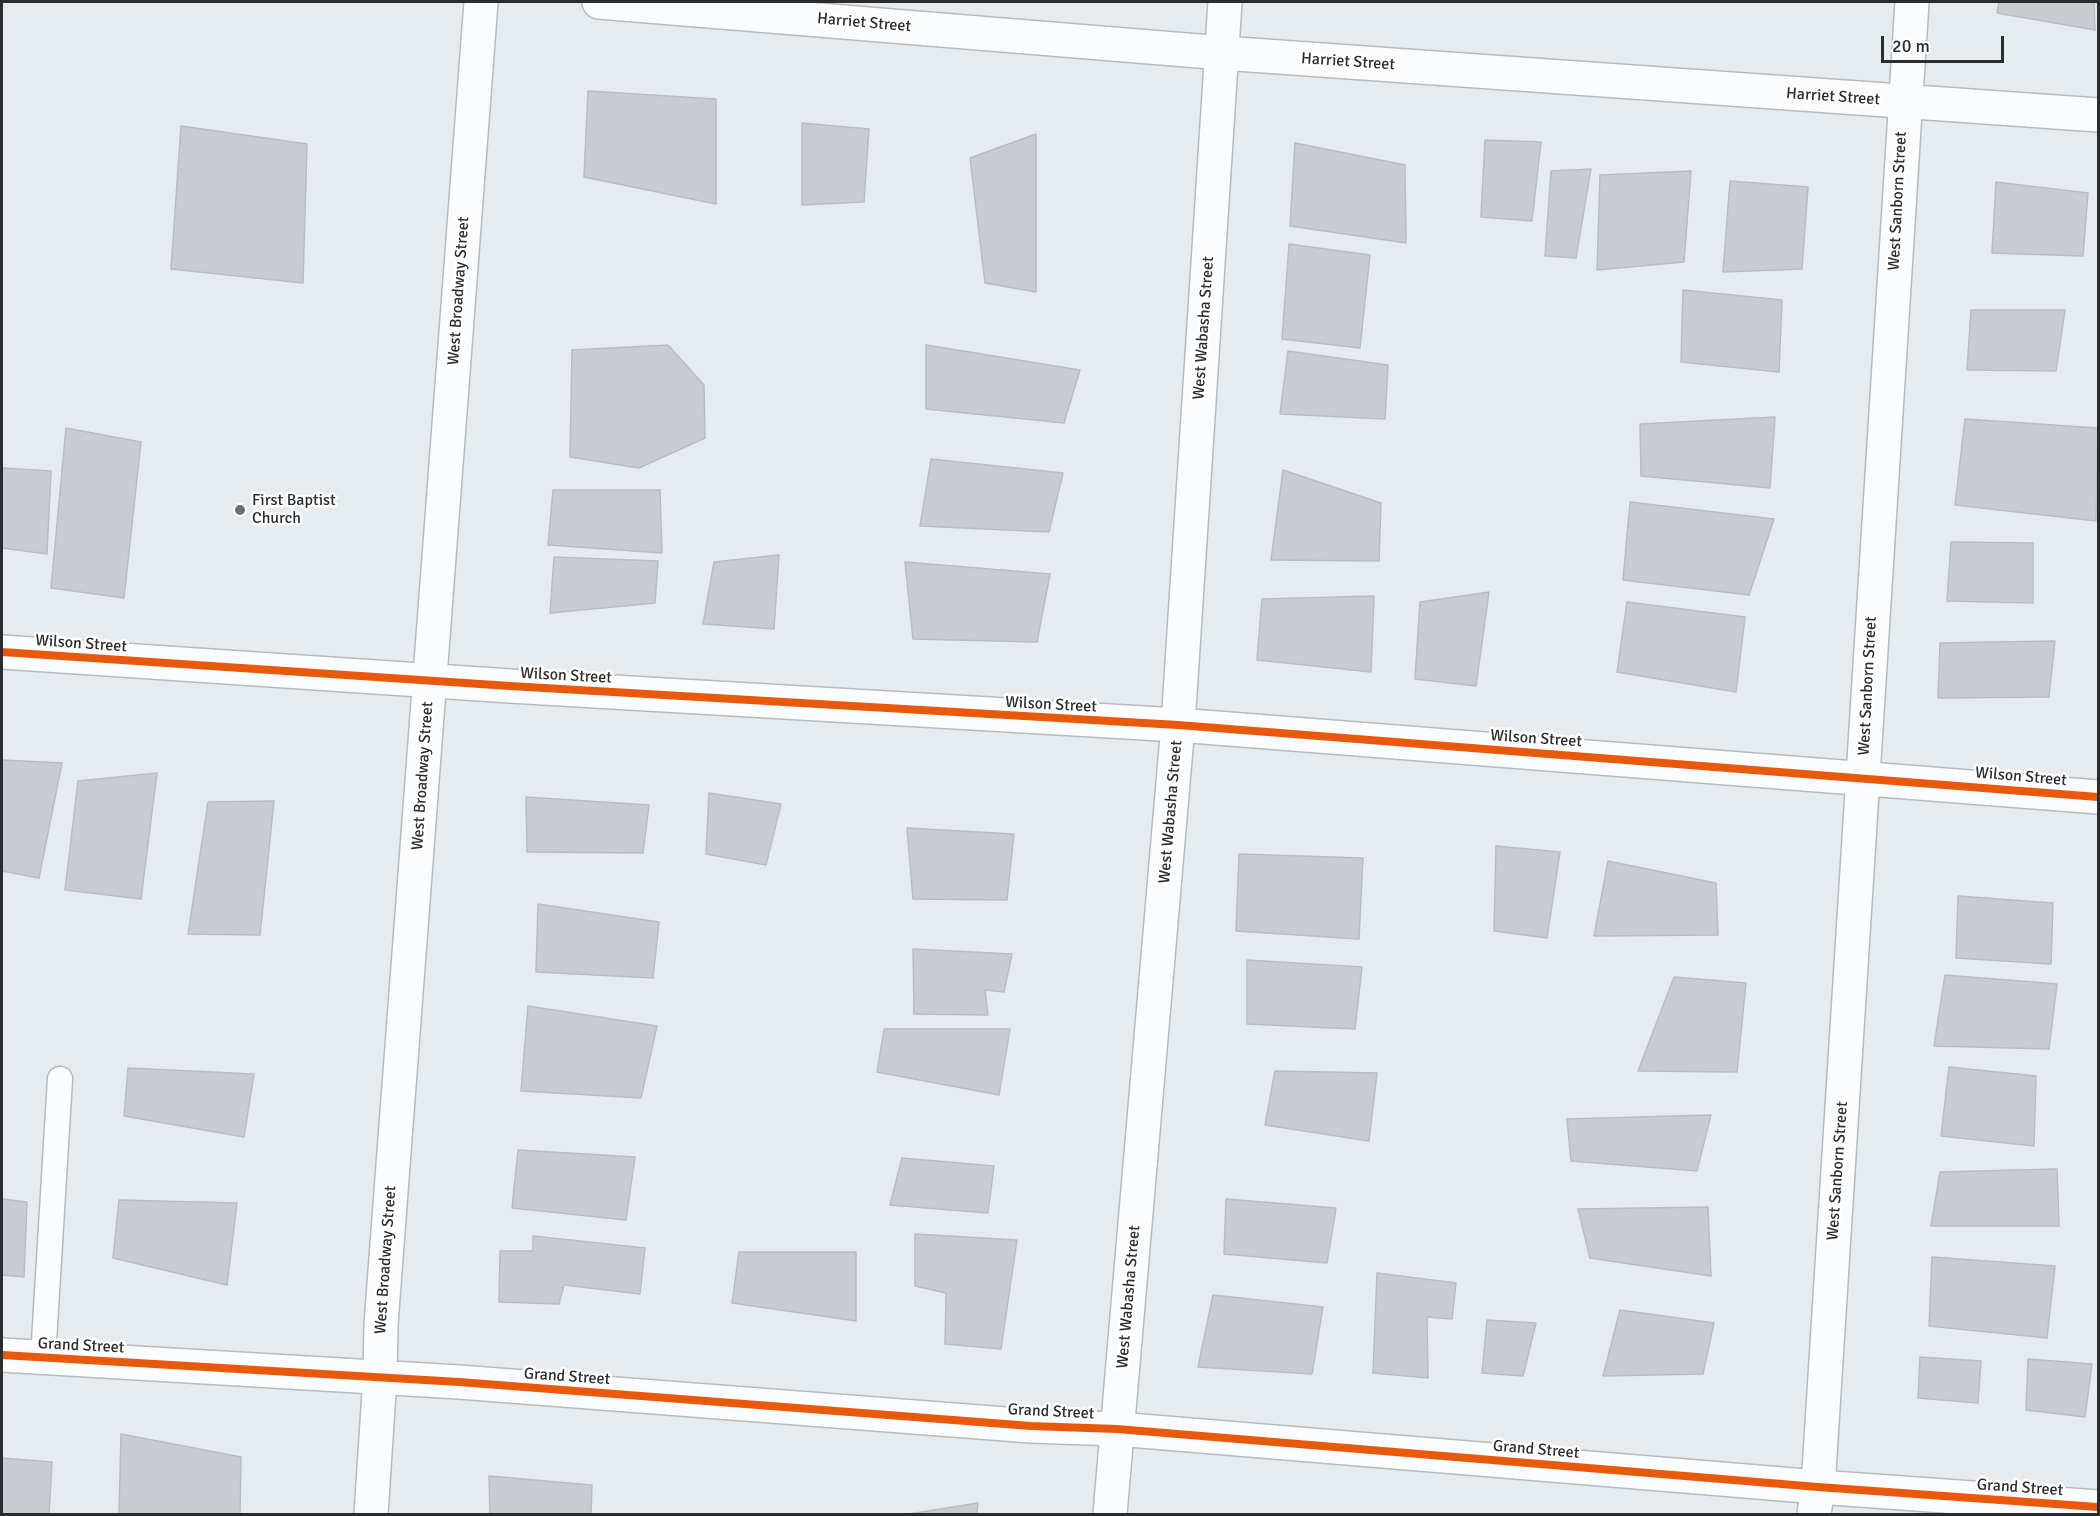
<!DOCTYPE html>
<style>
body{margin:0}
#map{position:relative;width:2100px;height:1516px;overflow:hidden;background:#e6ebf0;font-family:Signika,sans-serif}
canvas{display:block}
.frame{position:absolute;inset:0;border:3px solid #2a2d30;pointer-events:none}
.scale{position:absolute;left:1881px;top:36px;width:123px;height:27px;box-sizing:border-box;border:3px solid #2a2d30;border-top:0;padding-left:8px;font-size:18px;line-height:21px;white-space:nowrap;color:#2a2d30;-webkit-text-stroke:4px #fff;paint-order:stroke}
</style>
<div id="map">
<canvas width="2100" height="1516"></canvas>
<div class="frame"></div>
<div class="scale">20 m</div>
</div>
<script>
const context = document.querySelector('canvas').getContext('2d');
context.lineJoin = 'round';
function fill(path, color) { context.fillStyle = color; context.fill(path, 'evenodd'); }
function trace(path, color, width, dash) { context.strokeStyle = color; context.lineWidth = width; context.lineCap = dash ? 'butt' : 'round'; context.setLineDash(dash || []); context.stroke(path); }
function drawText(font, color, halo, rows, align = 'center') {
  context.font = font + ' Signika,sans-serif'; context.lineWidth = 5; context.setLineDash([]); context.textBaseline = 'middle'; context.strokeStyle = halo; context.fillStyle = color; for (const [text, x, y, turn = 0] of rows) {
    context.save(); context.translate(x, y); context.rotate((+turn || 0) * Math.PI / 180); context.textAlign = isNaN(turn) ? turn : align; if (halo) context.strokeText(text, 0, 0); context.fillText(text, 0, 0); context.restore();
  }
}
const building = new Path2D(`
 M 1999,2 L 2094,2 L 2095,30 L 1997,13 Z
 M 588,91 L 716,99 L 716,204 L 584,177 Z
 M 802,123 L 869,129 L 864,202 L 802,205 Z
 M 181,126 L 307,144 L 303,283 L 171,269 Z
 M 1036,134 L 1036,292 L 985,283 L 970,158 Z
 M 1485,140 L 1541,142 L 1532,221 L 1481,217 Z
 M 1295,143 L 1405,165 L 1406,243 L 1290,226 Z
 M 1591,169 L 1576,258 L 1545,256 L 1551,171 Z
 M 1691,171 L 1684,262 L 1597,270 L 1600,175 Z
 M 1730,181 L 1808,187 L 1802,269 L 1723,272 Z
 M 1996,182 L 2088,193 L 2083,256 L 1992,253 Z
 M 1289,244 L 1370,255 L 1360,348 L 1282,339 Z
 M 1683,290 L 1782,300 L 1779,372 L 1681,362 Z
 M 1971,310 L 2065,310 L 2056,371 L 1967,370 Z
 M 668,345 L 704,385 L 705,438 L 639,468 L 570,457 L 572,350 Z
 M 926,345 L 1080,370 L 1064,423 L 926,409 Z
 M 1288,351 L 1388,365 L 1385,419 L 1280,414 Z
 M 1775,417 L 1770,488 L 1641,476 L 1640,424 Z
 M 1965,419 L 2098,428 L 2096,521 L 1955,505 Z
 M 66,428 L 141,442 L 124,598 L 51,588 Z
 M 931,459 L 1063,473 L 1049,532 L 920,526 Z
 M 2,468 L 51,471 L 47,554 L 2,548 Z
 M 1283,470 L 1381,503 L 1379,561 L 1271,560 Z
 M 553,490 L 660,490 L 662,553 L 548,545 Z
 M 1630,502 L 1774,519 L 1749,595 L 1623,580 Z
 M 1951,542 L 2033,543 L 2033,603 L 1947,601 Z
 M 779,555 L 774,629 L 703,624 L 714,562 Z
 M 554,557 L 658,561 L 655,603 L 550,613 Z
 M 905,562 L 1050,574 L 1037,642 L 913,639 Z
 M 1489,592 L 1476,686 L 1415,679 L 1420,602 Z
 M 1374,596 L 1371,672 L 1257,660 L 1262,599 Z
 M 1627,602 L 1745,617 L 1736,692 L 1617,672 Z
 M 2055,641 L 2049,697 L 1938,698 L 1940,643 Z
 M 2,760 L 62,763 L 39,878 L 2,871 Z
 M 157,773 L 141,899 L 65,890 L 78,781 Z
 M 709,793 L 781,804 L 766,865 L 706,854 Z
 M 526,797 L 649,805 L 643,853 L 527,852 Z
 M 274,801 L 260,935 L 188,934 L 208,802 Z
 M 907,828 L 1014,834 L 1007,900 L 913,899 Z
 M 1496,846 L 1560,852 L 1547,938 L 1494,931 Z
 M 1239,854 L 1363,858 L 1359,939 L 1236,931 Z
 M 1608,861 L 1716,883 L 1718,935 L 1594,936 Z
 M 1958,896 L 2053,903 L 2051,964 L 1956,958 Z
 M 538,904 L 659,922 L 653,978 L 536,972 Z
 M 913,949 L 1012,954 L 1004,992 L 985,990 L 988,1015 L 914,1014 Z
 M 1247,960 L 1362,967 L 1355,1029 L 1247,1024 Z
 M 1945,975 L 2057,984 L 2049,1049 L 1934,1046 Z
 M 1674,977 L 1746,983 L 1737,1072 L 1638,1071 Z
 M 528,1006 L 657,1026 L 641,1098 L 521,1091 Z
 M 884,1029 L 1010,1029 L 999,1095 L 877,1072 Z
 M 1949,1067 L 2036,1076 L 2034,1146 L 1941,1136 Z
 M 128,1068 L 254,1074 L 244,1137 L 124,1116 Z
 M 1275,1071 L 1377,1073 L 1369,1141 L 1265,1125 Z
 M 1711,1115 L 1697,1171 L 1571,1161 L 1567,1119 Z
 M 518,1150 L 635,1157 L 626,1220 L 512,1208 Z
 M 902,1158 L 994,1166 L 988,1213 L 890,1205 Z
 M 2057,1169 L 2059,1226 L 1931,1226 L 1940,1172 Z
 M 2,1199 L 27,1202 L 24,1277 L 2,1275 Z
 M 1226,1199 L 1336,1208 L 1327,1263 L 1224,1254 Z
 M 119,1200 L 237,1203 L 227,1285 L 113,1258 Z
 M 1708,1207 L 1711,1276 L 1590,1258 L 1578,1209 Z
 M 915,1234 L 1017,1240 L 1001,1349 L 945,1344 L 946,1293 L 915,1286 Z
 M 533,1236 L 645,1248 L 640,1294 L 564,1285 L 559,1304 L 499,1302 L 500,1251 L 533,1251 Z
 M 739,1252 L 856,1252 L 856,1321 L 732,1303 Z
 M 1932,1257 L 2055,1266 L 2047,1338 L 1929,1326 Z
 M 1377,1273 L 1456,1283 L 1452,1319 L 1427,1317 L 1428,1378 L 1373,1373 Z
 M 1213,1295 L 1323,1307 L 1312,1374 L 1198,1367 Z
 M 1620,1310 L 1714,1323 L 1703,1374 L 1603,1376 Z
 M 1487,1320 L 1536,1323 L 1523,1376 L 1482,1373 Z
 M 1920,1357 L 1981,1361 L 1978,1403 L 1918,1398 Z
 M 2028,1359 L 2092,1364 L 2085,1417 L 2026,1410 Z
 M 121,1434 L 241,1457 L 240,1514 L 119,1514 Z
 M 2,1458 L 52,1462 L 49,1514 L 2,1514 Z
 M 489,1476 L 592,1485 L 591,1514 L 490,1514 Z
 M 978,1503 L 977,1514 L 909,1514 Z`);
fill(building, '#c8ccd0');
trace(building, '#b8bcc0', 1.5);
const lane = new Path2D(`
 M 43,1358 L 60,1079`);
const street = new Path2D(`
 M 599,2 L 1223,53 L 2098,115
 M 2,652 L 510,686 L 1178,725 L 2098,797
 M 1110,1514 L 1178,725 L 1225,2
 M 1814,1514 L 1818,1487 L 1912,2`);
const secondary = new Path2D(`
 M 2,1355 L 459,1382 L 1031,1426 L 1117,1429 L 1818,1487 L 2098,1507
 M 371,1514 L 380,1377 L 381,1324 L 481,2`);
trace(lane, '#b6babd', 27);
trace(street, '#b6babd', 36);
trace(secondary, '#b6babd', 36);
trace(lane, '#fbfcfd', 24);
trace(street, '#fbfcfd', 33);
trace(secondary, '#fbfcfd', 33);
trace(new Path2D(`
 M 2,652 L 510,686 L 1178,725 L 2098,797
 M 2,1355 L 459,1382 L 1031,1426 L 1117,1429 L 1818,1487 L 2098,1507`), '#e8590c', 8);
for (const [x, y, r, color] of [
 [240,510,6,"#6c7073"]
]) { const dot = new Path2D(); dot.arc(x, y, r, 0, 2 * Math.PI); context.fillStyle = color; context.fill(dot); trace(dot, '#fff', 2); }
drawText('16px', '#2a2d30', '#fff', [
 ["Harriet Street",864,23,5],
 ["Harriet Street",1348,62,4],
 ["Harriet Street",1833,97,4],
 ["West Sanborn Street",1898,201,-87],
 ["West Broadway Street",459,291,-86],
 ["West Wabasha Street",1204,328,-86],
 ["Wilson Street",81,644,4],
 ["Wilson Street",566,676,3],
 ["West Sanborn Street",1868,686,-87],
 ["Wilson Street",1051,705,3],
 ["Wilson Street",1536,739,4],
 ["West Broadway Street",423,776,-86],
 ["Wilson Street",2021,777,5],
 ["West Wabasha Street",1171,812,-85],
 ["West Sanborn Street",1838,1171,-86],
 ["West Broadway Street",386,1260,-86],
 ["West Wabasha Street",1129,1297,-85],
 ["Grand Street",81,1346,3],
 ["Grand Street",567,1377,4],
 ["Grand Street",1051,1412,3],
 ["Grand Street",1536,1450,5],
 ["Grand Street",2020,1488,4]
]);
drawText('16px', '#2a2d30', '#fff', [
 ["First Baptist",252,501],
 ["Church",252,519]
], 'left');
</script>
